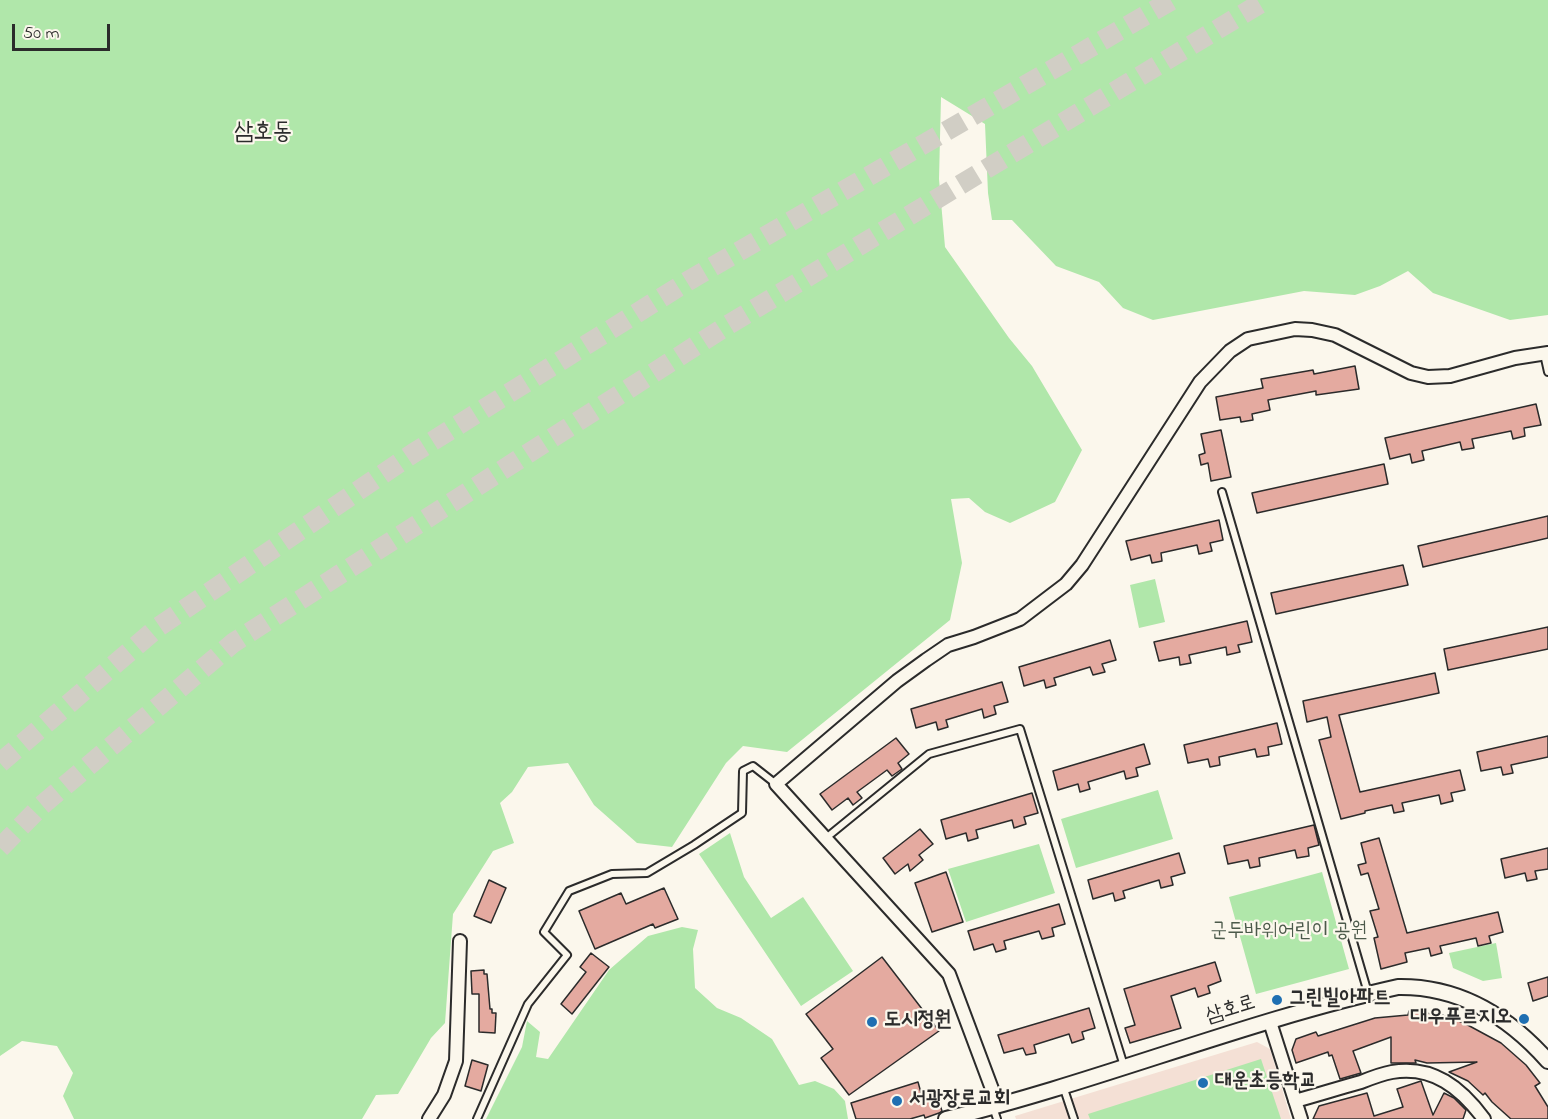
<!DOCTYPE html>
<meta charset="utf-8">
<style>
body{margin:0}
#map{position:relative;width:1548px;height:1119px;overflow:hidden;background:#fbf7ec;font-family:"Indie Flower",sans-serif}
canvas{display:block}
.scale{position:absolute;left:12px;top:24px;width:98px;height:27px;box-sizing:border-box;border:3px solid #2b2b2b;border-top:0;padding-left:8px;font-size:18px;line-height:21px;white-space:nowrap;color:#2b2b2b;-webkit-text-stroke:4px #fbf7ec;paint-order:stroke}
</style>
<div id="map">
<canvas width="1548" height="1119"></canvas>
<div class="scale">50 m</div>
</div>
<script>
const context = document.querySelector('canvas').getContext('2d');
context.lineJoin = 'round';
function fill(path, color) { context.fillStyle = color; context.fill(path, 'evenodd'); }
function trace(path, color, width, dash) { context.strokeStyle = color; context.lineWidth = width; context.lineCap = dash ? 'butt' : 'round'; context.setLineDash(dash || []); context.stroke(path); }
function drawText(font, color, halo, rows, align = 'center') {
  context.font = font + ' "Indie Flower","Poor Story",sans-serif'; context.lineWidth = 4.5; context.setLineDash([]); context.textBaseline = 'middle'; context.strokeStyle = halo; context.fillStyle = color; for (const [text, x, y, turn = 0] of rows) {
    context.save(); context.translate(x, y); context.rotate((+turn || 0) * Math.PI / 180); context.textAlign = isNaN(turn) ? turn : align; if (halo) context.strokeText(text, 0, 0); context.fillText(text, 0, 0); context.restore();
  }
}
fill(new Path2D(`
 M 1257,1042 L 1270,1049 L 1291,1119 L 1016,1119 L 1015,1116 Z`), '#f4e0d5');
fill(new Path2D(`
 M 0,0 L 1548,0 L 1548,315 L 1510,320 L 1433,293 L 1408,271 L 1380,286 L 1355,295 L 1304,291 L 1153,320 L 1123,308 L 1099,282 L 1056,266 L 1012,220 L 992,220 L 988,193 L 985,124 L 941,97 L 939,179 L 945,247 L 1009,338 L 1032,366 L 1082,450 L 1055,502 L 1010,523 L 985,512 L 969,498 L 951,499 L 962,563 L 950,620 L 787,752 L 743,746 L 726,763 L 672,847 L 637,843 L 594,805 L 568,763 L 528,767 L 512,792 L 500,803 L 514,843 L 493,851 L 453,914 L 445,1023 L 431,1038 L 398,1094 L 376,1095 L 362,1119 L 74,1119 L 63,1096 L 73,1073 L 57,1046 L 22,1041 L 0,1056 Z
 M 1155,579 L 1165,622 L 1139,628 L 1130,585 Z
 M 1158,790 L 1173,839 L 1076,868 L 1061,819 Z
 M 730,833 L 744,877 L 771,918 L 803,897 L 853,971 L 801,1006 L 699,854 Z
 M 1039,844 L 1055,893 L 966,922 L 948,869 Z
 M 1322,872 L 1349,969 L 1256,994 L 1229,897 Z
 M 682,927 L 698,930 L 693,949 L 695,988 L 717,1008 L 741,1018 L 772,1039 L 799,1085 L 815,1081 L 834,1089 L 845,1101 L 848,1119 L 486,1119 L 522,1047 L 527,1021 L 540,1032 L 536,1057 L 548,1059 L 609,970 L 648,936 Z
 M 1496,943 L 1502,978 L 1483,981 L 1453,968 L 1449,953 Z
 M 1261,1059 L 1281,1119 L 1090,1119 L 1088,1114 Z`), '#b0e7aa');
const building = new Path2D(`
 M 1355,366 L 1359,389 L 1316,395 L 1316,391 L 1268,400 L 1270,410 L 1252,414 L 1253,420 L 1241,422 L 1240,417 L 1220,420 L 1216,397 L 1263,388 L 1261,379 L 1313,370 L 1314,374 Z
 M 1536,404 L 1541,425 L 1524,428 L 1525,436 L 1513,439 L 1511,431 L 1472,439 L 1474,448 L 1462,450 L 1460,442 L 1422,451 L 1424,460 L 1412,463 L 1410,454 L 1390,459 L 1385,438 Z
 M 1221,430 L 1231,477 L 1211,481 L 1208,463 L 1201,465 L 1199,455 L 1205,453 L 1201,434 Z
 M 1384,464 L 1388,484 L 1257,513 L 1252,493 Z
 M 1548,516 L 1548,538 L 1423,567 L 1418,546 Z
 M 1219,520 L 1223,540 L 1210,543 L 1212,551 L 1199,554 L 1197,545 L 1161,553 L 1162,561 L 1152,563 L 1150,555 L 1131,560 L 1126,541 Z
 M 1403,565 L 1408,585 L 1276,614 L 1271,593 Z
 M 1247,621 L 1252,642 L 1238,645 L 1240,652 L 1227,655 L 1226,647 L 1189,655 L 1191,663 L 1180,665 L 1179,657 L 1159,661 L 1154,642 Z
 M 1548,627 L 1548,649 L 1448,670 L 1444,649 Z
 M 1110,640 L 1116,660 L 1102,664 L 1105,672 L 1093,675 L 1090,667 L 1054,678 L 1056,685 L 1046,688 L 1044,680 L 1024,686 L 1019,667 Z
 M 1435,673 L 1439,693 L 1339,715 L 1360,792 L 1460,770 L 1465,790 L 1451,793 L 1453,801 L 1441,804 L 1439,795 L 1402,803 L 1404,811 L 1394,813 L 1392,805 L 1365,811 L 1365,813 L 1341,819 L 1319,740 L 1331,737 L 1327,717 L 1307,722 L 1303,701 Z
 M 1002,682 L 1008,702 L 994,706 L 996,714 L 984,718 L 982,709 L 946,720 L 948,727 L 938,730 L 936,722 L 916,728 L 911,709 Z
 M 1277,723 L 1282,744 L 1268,747 L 1269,755 L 1257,757 L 1255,749 L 1219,757 L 1220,765 L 1210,767 L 1208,759 L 1188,763 L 1184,745 Z
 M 1548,736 L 1548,757 L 1511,765 L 1513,773 L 1503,775 L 1501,767 L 1481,771 L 1477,752 Z
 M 896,738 L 909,754 L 898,763 L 902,769 L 892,776 L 887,770 L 857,792 L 862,798 L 853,805 L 848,798 L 832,810 L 820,794 Z
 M 1144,744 L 1150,764 L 1136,768 L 1138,776 L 1126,779 L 1124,771 L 1088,782 L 1090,789 L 1080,792 L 1078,784 L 1058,790 L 1053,771 Z
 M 1032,793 L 1038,813 L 1024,817 L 1026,824 L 1014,828 L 1012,820 L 976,830 L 978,838 L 968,841 L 966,833 L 946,839 L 941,820 Z
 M 1314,825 L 1319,845 L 1308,848 L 1309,856 L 1297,858 L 1295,850 L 1259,858 L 1260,866 L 1250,868 L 1248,860 L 1228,864 L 1224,846 Z
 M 920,829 L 933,844 L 919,855 L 923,860 L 910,871 L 908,864 L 895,874 L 883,858 Z
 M 1379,838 L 1407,933 L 1498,912 L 1503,932 L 1489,936 L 1491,943 L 1478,946 L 1476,938 L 1440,946 L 1442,953 L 1431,956 L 1429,948 L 1405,953 L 1407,962 L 1381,969 L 1374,938 L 1378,937 L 1370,911 L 1379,909 L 1368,873 L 1361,875 L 1358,865 L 1366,863 L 1361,843 Z
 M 1548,848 L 1548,869 L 1535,871 L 1537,879 L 1527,881 L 1525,873 L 1505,878 L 1501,859 Z
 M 1179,853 L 1185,873 L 1171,877 L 1173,885 L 1161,888 L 1159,880 L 1123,891 L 1125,898 L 1115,901 L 1113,893 L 1093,899 L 1088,880 Z
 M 946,872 L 963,922 L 932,932 L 915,883 Z
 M 489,880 L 506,888 L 491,923 L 474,916 Z
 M 664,888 L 678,919 L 655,928 L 653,924 L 595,949 L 579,911 L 621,893 L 626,904 Z
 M 1059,904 L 1065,924 L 1052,928 L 1054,936 L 1042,939 L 1039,931 L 1004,941 L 1006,949 L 996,952 L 993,944 L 974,950 L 968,931 Z
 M 591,953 L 609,967 L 572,1014 L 561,1004 L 586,972 L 580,967 Z
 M 882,957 L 939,1031 L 849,1095 L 821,1058 L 833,1049 L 806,1014 Z
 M 1215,962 L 1221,981 L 1208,986 L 1210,993 L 1198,997 L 1195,988 L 1171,996 L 1181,1028 L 1130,1043 L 1125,1028 L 1135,1025 L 1124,989 Z
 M 484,970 L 484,974 L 487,974 L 490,1009 L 492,1009 L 492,1013 L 496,1013 L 495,1033 L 479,1032 L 479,994 L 472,994 L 471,971 Z
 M 1548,977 L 1548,996 L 1533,1001 L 1528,983 Z
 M 1089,1008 L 1095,1028 L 1082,1032 L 1084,1039 L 1072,1043 L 1069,1034 L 1034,1045 L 1036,1053 L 1026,1055 L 1023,1048 L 1004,1053 L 998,1035 Z
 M 1409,1011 L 1442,1015 L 1464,1023 L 1501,1043 L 1526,1065 L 1540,1083 L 1535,1086 L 1548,1107 L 1548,1119 L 1511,1119 L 1492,1102 L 1485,1093 L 1483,1095 L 1468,1081 L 1449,1072 L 1477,1062 L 1427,1063 L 1415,1060 L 1416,1063 L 1391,1063 L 1391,1037 L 1353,1051 L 1361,1073 L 1340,1079 L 1332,1055 L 1329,1056 L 1328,1052 L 1296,1063 L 1292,1050 L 1296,1039 L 1316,1032 L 1318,1036 L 1375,1018 L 1408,1015 Z
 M 472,1060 L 488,1065 L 481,1091 L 465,1086 Z
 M 1421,1081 L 1433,1115 L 1444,1093 L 1454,1098 L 1466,1110 L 1463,1119 L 1313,1119 L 1319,1106 L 1367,1093 L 1374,1116 L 1403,1107 L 1397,1089 Z
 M 918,1082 L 923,1100 L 937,1096 L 942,1111 L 939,1113 L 925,1118 L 924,1115 L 910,1119 L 856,1119 L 851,1103 Z`);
fill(building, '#e4aaa0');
trace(building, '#2b2b2b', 1.5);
trace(new Path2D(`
 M 0,763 L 157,628 L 412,454 L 688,281 L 1172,0
 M 0,848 L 41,806 L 233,643 L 728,325 L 1266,0`), '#d1cec5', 20, [20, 10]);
const service = new Path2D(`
 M 1544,354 L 1548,372
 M 1222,492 L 1368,993
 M 826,838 L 929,754 L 1020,729 L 1124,1066
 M 1063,1086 L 1074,1119
 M 993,1107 L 997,1119
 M 477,1119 L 528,1004 L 567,955 L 544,932 L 569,891 L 612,874 L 647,873 L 694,845 L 742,813 L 743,771 L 753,766 L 776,784`);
const minor = new Path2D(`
 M 1270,1022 L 1301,1119
 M 1295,1101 C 1317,1095 1339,1088 1361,1082 C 1371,1078 1381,1074 1392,1072 C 1433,1065 1461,1088 1484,1119
 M 998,1105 L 949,974 L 776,784 L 897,681 L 926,660 L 948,645 L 974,637 L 1020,619 L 1066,584 L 1082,565 L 1200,382 L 1230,351 L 1248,339 L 1295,329 L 1312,330 L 1335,335 L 1411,373 L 1428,377 L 1450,376 L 1515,358 L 1548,353
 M 429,1119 L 444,1095 L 456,1061 L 460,941`);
const tertiary = new Path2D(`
 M 946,1119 C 1098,1082 1245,1021 1398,987 C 1459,986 1509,1017 1548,1061`);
trace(service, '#2b2b2b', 10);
trace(minor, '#2b2b2b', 16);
trace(tertiary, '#2b2b2b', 18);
trace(service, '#fbf7ec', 6);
trace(minor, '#fbf7ec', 12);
trace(tertiary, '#fbf7ec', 14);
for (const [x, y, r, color] of [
 [1277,1000,6,"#1f6fb2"],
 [1524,1019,6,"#1f6fb2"],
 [872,1022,6,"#1f6fb2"],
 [1203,1083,6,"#1f6fb2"],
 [897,1101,6,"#1f6fb2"]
]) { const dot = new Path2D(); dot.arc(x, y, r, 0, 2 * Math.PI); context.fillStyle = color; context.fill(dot); trace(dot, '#fbf7ec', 2); }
drawText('21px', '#4c5a4b', '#fbf7ec', [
 ["군두바위어린이 공원",1289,933]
]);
drawText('bold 21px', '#2b2b2b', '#fbf7ec', [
 ["그린빌아파트",1289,1000],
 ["대우푸르지오",1512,1019,"right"],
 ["도시정원",884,1022],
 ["대운초등학교",1215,1083],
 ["서광장로교회",909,1101]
], 'left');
drawText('21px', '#2b2b2b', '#fbf7ec', [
 ["삼호로",1231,1011,-17]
]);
drawText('24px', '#2b2b2b', '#fbf7ec', [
 ["삼호동",263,134]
]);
</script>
